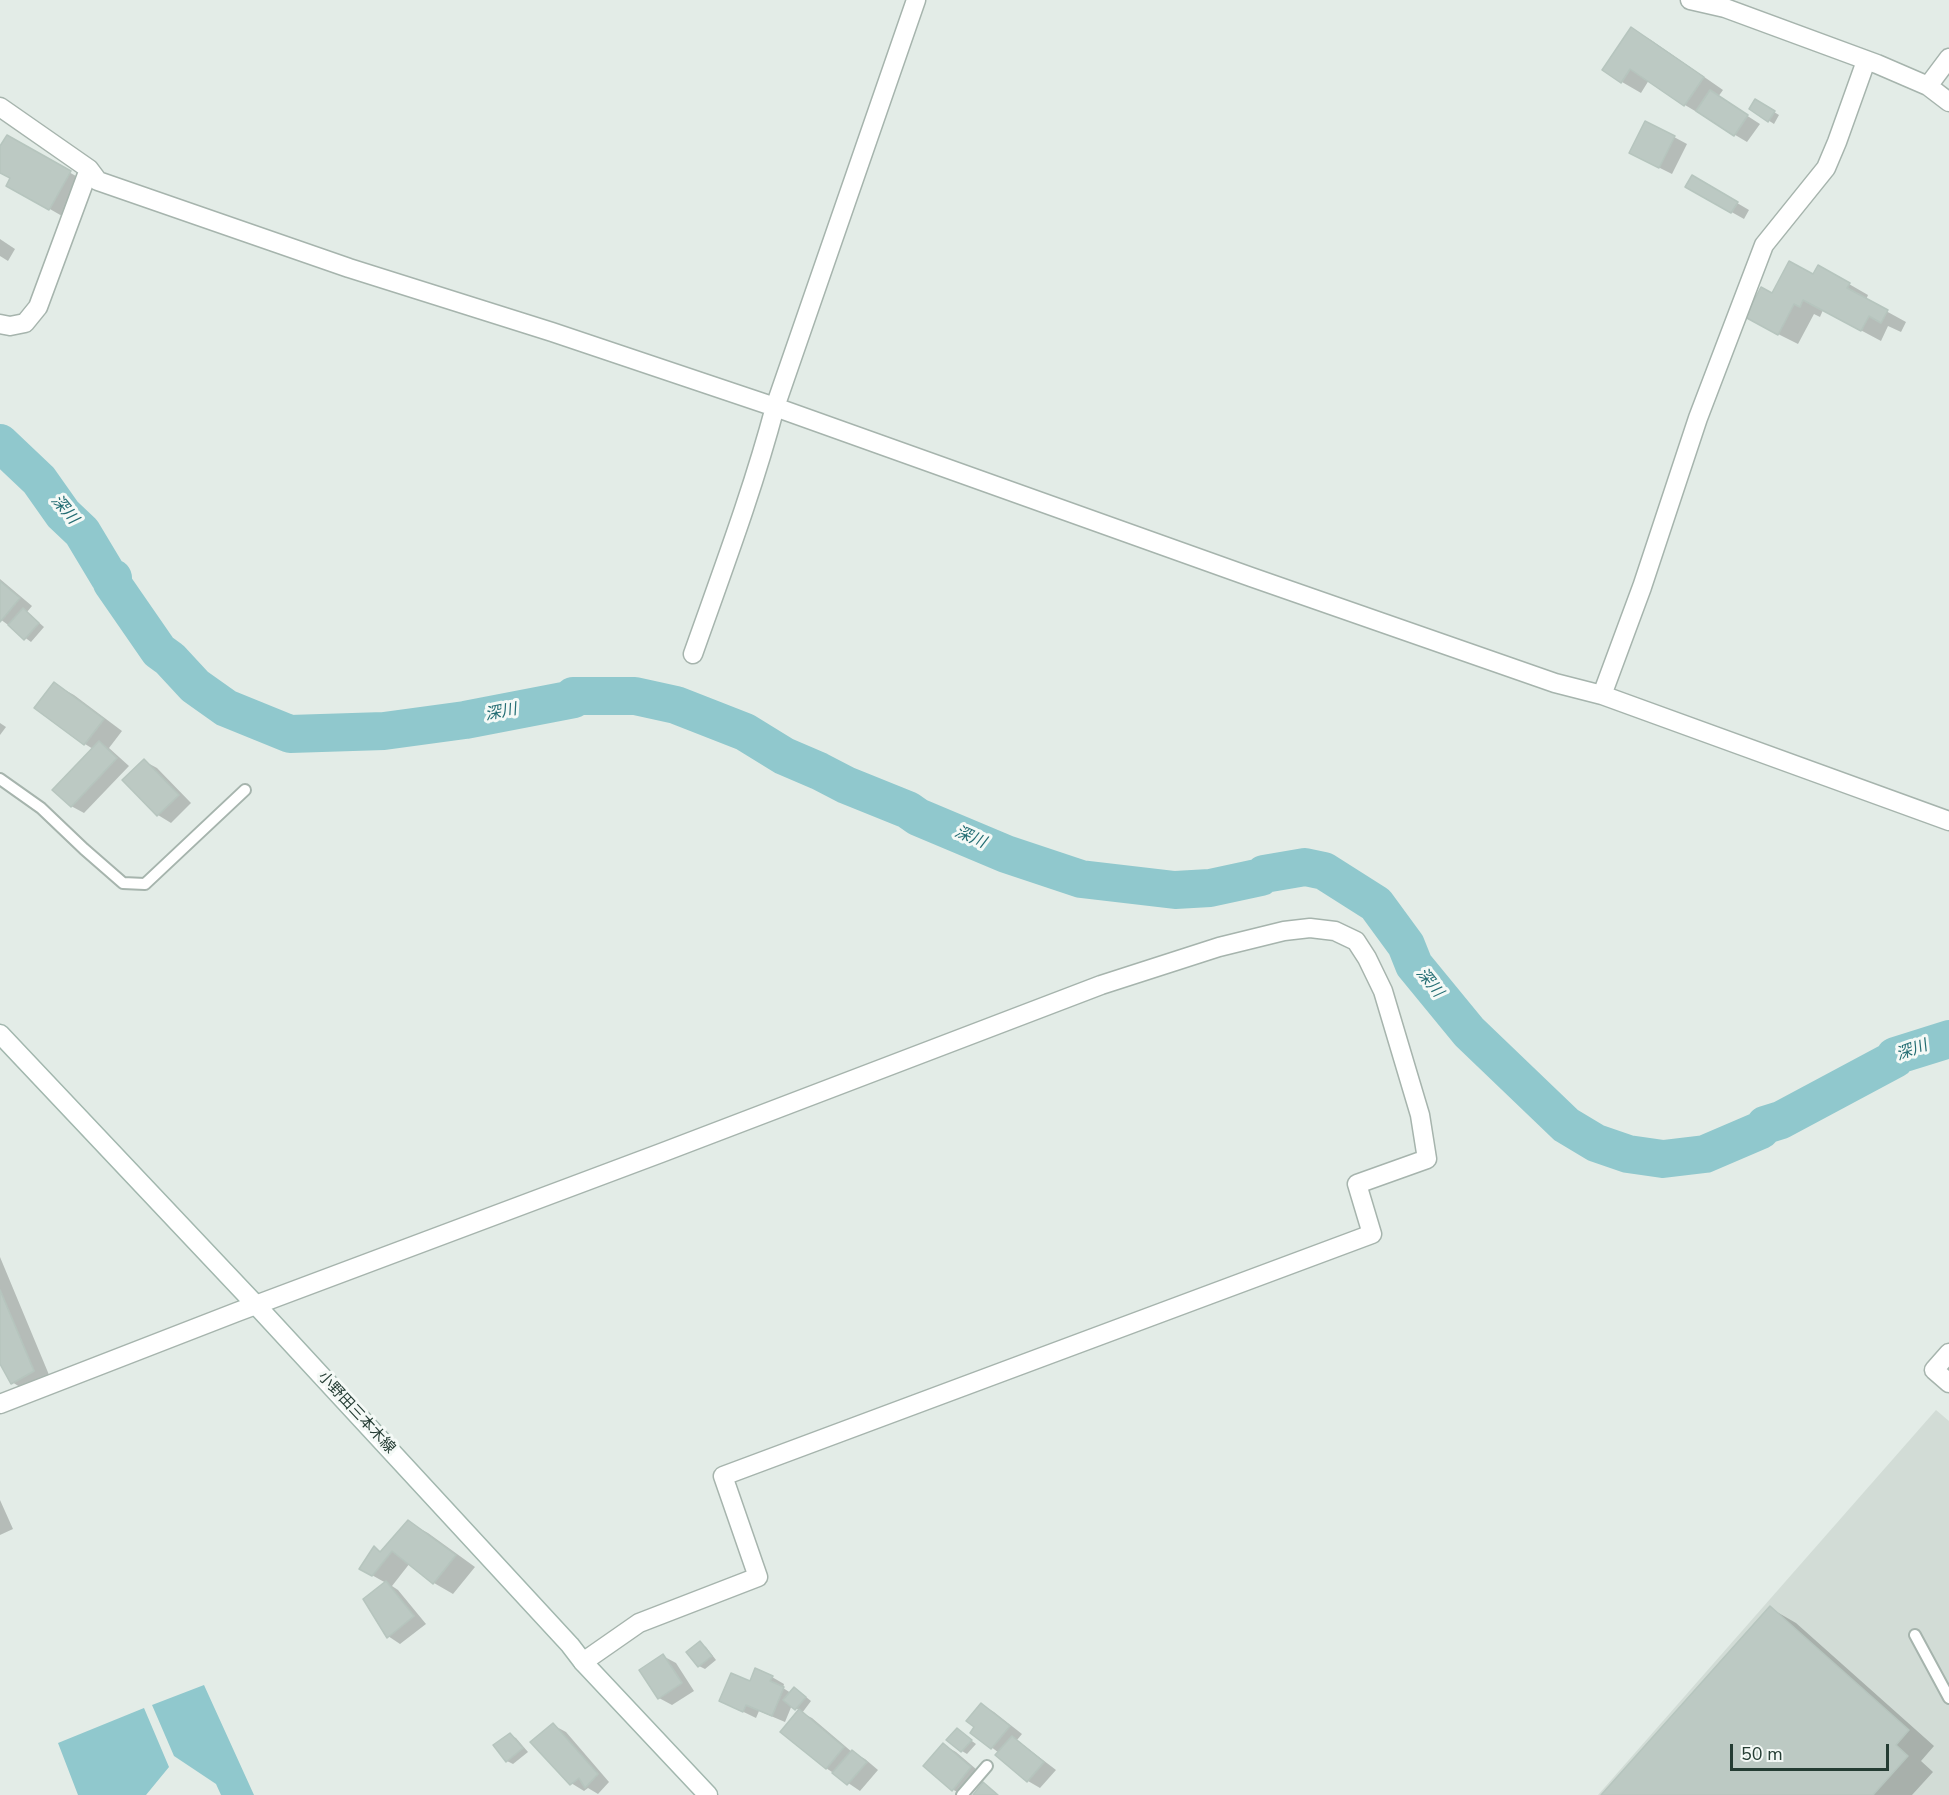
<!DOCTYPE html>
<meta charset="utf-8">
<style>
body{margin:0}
#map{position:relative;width:1949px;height:1795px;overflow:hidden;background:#e3ece7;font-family:"Nunito Sans",sans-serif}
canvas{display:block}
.scale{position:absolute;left:1730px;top:1744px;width:159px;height:27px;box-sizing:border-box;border:3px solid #243c33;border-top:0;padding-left:8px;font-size:18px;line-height:21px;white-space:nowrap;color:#243c33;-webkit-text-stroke:4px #f4f9f6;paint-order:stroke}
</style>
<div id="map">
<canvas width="1949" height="1795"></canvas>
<div class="scale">50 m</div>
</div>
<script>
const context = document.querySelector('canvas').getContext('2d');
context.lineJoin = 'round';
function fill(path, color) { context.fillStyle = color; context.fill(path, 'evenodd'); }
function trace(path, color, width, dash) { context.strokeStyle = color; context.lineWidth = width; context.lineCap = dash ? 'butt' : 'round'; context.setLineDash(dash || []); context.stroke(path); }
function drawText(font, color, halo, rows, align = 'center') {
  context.font = font + ' "Nunito Sans","Noto Sans JP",sans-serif'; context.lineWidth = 6; context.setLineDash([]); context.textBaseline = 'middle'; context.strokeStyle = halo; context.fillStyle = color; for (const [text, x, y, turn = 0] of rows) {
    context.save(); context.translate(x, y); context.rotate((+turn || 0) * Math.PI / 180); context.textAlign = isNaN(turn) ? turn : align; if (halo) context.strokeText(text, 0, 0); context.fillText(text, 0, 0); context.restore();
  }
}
fill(new Path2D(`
 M 1936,1410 L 1949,1421 L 1949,1795 L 1598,1795 Z`), '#d2dcd6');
fill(new Path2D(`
 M 204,1685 L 254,1795 L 221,1795 L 216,1784 L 174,1756 L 152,1705 Z
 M 144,1708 L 169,1767 L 146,1795 L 78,1795 L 58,1743 Z`), '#90c8cd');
fill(new Path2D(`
 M 1632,29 L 1651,40 L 1723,90 L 1718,97 L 1760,124 L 1747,142 L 1685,105 L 1649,80 L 1641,93 L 1622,82 Z
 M 1756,101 L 1779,115 L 1774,124 L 1751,109 Z
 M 7,137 L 90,184 L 69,220 L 8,185 L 12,178 L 0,172 L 0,149 Z
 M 1674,137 L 1687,144 L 1672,174 L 1644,160 Z
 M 1693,177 L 1749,210 L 1744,219 L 1687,187 Z
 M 0,239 L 15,249 L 8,261 L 0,256 Z
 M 1814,276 L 1849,284 L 1868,295 L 1866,300 L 1906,322 L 1901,332 L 1888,326 L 1881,341 L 1823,310 L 1820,317 L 1814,314 L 1798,344 L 1766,328 L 1773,295 Z
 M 0,579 L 32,606 L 27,612 L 44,627 L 31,642 L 0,619 Z
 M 54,684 L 74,695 L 122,731 L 109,748 L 129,766 L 84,813 L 71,806 L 93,749 L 85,744 Z
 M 0,723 L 6,727 L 0,735 Z
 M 144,761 L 157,768 L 191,803 L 171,823 L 158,815 L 124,780 Z
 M 0,1257 L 52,1382 L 31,1394 L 12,1382 L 0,1361 Z
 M 0,1500 L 13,1529 L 0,1535 Z
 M 408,1522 L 428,1533 L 475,1567 L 453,1594 L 434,1583 L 410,1563 L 392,1586 L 398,1590 L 426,1624 L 400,1644 L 388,1636 L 386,1583 L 361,1569 L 374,1548 L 382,1552 Z
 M 1770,1608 L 1796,1623 L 1934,1746 L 1921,1761 L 1933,1772 L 1912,1795 L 1603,1795 Z
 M 700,1643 L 706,1647 L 716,1660 L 705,1669 L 699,1666 Z
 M 663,1656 L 676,1663 L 694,1691 L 672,1705 L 659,1698 L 641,1670 Z
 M 772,1677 L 784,1684 L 783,1688 L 791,1693 L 800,1692 L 811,1701 L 802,1713 L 812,1718 L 852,1752 L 865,1759 L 878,1770 L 860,1791 L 826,1768 L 800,1711 L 792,1705 L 785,1722 L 759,1711 L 756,1718 L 721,1701 L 751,1683 Z
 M 981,1704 L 994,1712 L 1022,1734 L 1017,1740 L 1056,1770 L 1040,1788 L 1028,1781 L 997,1755 L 999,1753 L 972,1732 L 976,1727 Z
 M 553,1725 L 566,1732 L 609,1782 L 598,1794 L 588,1788 L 584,1791 L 571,1783 Z
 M 957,1730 L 976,1744 L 967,1754 L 962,1751 Z
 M 510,1735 L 516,1738 L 528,1752 L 513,1764 L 507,1761 Z
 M 944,1745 L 956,1752 L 983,1775 L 962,1795 L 952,1789 Z`), '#0003');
trace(new Path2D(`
 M 0,443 L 39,480 L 63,514 L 82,532 L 109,577 L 113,578 L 112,583 L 159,651 L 170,659 L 195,686 L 226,708 L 290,734 L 384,731 L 465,720 L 574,699 L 573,696 L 635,696 L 676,705 L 745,732 L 784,756 L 819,771 L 846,785 L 908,810 L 918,817 L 1006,854 L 1081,879 L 1175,890 L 1210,888 L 1261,877 L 1264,874 L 1305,867 L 1324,871 L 1376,904 L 1406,945 L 1414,965 L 1469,1032 L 1566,1125 L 1596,1143 L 1628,1154 L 1663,1159 L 1705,1154 L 1761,1130 L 1765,1125 L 1781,1120 L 1895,1059 L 1895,1056 L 1949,1039`), '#90c8cd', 38);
const building = new Path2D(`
 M 1631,27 L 1704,77 L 1684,106 L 1630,69 L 1621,83 L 1602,70 Z
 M 1710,90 L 1748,115 L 1734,136 L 1696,111 Z
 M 1755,99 L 1775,111 L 1768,122 L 1749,109 Z
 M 1645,121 L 1675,136 L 1659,168 L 1629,153 Z
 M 7,135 L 71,171 L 49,210 L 6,186 L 10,178 L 0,173 L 0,146 Z
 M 1692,175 L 1738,202 L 1731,213 L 1685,187 Z
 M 1789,261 L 1813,274 L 1818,265 L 1850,283 L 1847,288 L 1888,310 L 1881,323 L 1869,316 L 1861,331 L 1803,300 L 1800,307 L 1794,304 L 1778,335 L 1745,317 L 1761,287 L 1772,293 Z
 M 0,581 L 20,598 L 0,622 Z
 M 23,608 L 39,623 L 24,640 L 8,625 Z
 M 54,682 L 104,719 L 84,745 L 34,708 Z
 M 99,741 L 117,758 L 71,807 L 52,790 Z
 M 144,759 L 179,795 L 157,816 L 122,780 Z
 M 0,1290 L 34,1371 L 11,1384 L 0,1364 Z
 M 408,1520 L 456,1555 L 433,1584 L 392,1551 L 372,1576 L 359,1569 L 374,1546 L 380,1552 Z
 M 386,1581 L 414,1616 L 387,1638 L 363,1599 Z
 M 1770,1606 L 1909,1730 L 1896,1745 L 1908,1756 L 1873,1795 L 1601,1795 Z
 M 700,1641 L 712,1656 L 698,1667 L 686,1652 Z
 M 663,1654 L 682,1683 L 658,1699 L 639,1670 Z
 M 755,1668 L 773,1676 L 770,1681 L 784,1687 L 772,1716 L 746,1705 L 743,1712 L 719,1701 L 731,1673 L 750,1681 Z
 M 794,1687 L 806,1697 L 795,1710 L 783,1700 Z
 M 981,1703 L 1010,1726 L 991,1749 L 970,1733 L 974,1727 L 966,1721 Z
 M 799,1709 L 844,1747 L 826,1769 L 780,1732 Z
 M 553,1723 L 598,1774 L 585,1788 L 579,1778 L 570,1785 L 530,1742 Z
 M 957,1728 L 972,1740 L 961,1752 L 946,1740 Z
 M 510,1733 L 523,1748 L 506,1762 L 493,1745 Z
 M 1012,1736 L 1044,1762 L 1027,1782 L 995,1755 Z
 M 943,1743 L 971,1767 L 952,1791 L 923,1766 Z
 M 852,1750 L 867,1762 L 847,1785 L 832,1773 Z
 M 983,1782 L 998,1795 L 973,1795 Z`);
fill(building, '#bcc9c3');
trace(building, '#b6c5be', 1.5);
const service = new Path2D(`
 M 0,779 L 41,808 L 84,849 L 123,883 L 145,884 L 245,790
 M 1915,1635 L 1949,1698
 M 962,1795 L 987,1766`);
const minor = new Path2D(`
 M 1690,0 L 1725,8 L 1877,64 L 1928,86 L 1949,102
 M 1928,86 L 1949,58
 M 0,107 L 89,169 L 98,181 L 349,268 L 552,332 L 775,407 L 1251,577 L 1555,683 L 1602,695 L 1949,821
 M 0,324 L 10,326 L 25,323 L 38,307 L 89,169
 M 693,654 C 722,572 753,490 775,407 L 916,0
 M 1602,695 L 1642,587 L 1698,418 L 1764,245 L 1826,168 L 1837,142 L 1866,61
 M 0,1404 L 237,1312 L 661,1153 L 1101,985 L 1219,947 L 1284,931 L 1310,928 L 1335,931 L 1356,941 L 1367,958 L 1383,991 L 1420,1115 L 1427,1159 L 1357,1184 L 1372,1234 L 723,1476 L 758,1577 L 639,1623 L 583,1662`);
const tertiary = new Path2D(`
 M 1949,1353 L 1934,1370 L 1949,1383`);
const secondary = new Path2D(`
 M 0,1034 L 256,1305 L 570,1645 L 583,1662 L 708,1795`);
trace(service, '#a6b4ad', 14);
trace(minor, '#a6b4ad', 21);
trace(tertiary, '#a6b4ad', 21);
trace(secondary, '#a2b7ae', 21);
trace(service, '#fff', 10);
trace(minor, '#fff', 18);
trace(tertiary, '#fff', 18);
trace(secondary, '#fff', 18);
drawText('15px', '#243c33', '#f4f9f6', [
 ["小野田三本木線",356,1413,47]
]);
drawText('italic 16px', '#236d73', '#f4f9f6', [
 ["深川",64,510,50],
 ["深川",501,713,-11],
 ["深川",970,838,23],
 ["深川",1429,983,51],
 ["深川",1912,1051,-20]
]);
</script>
